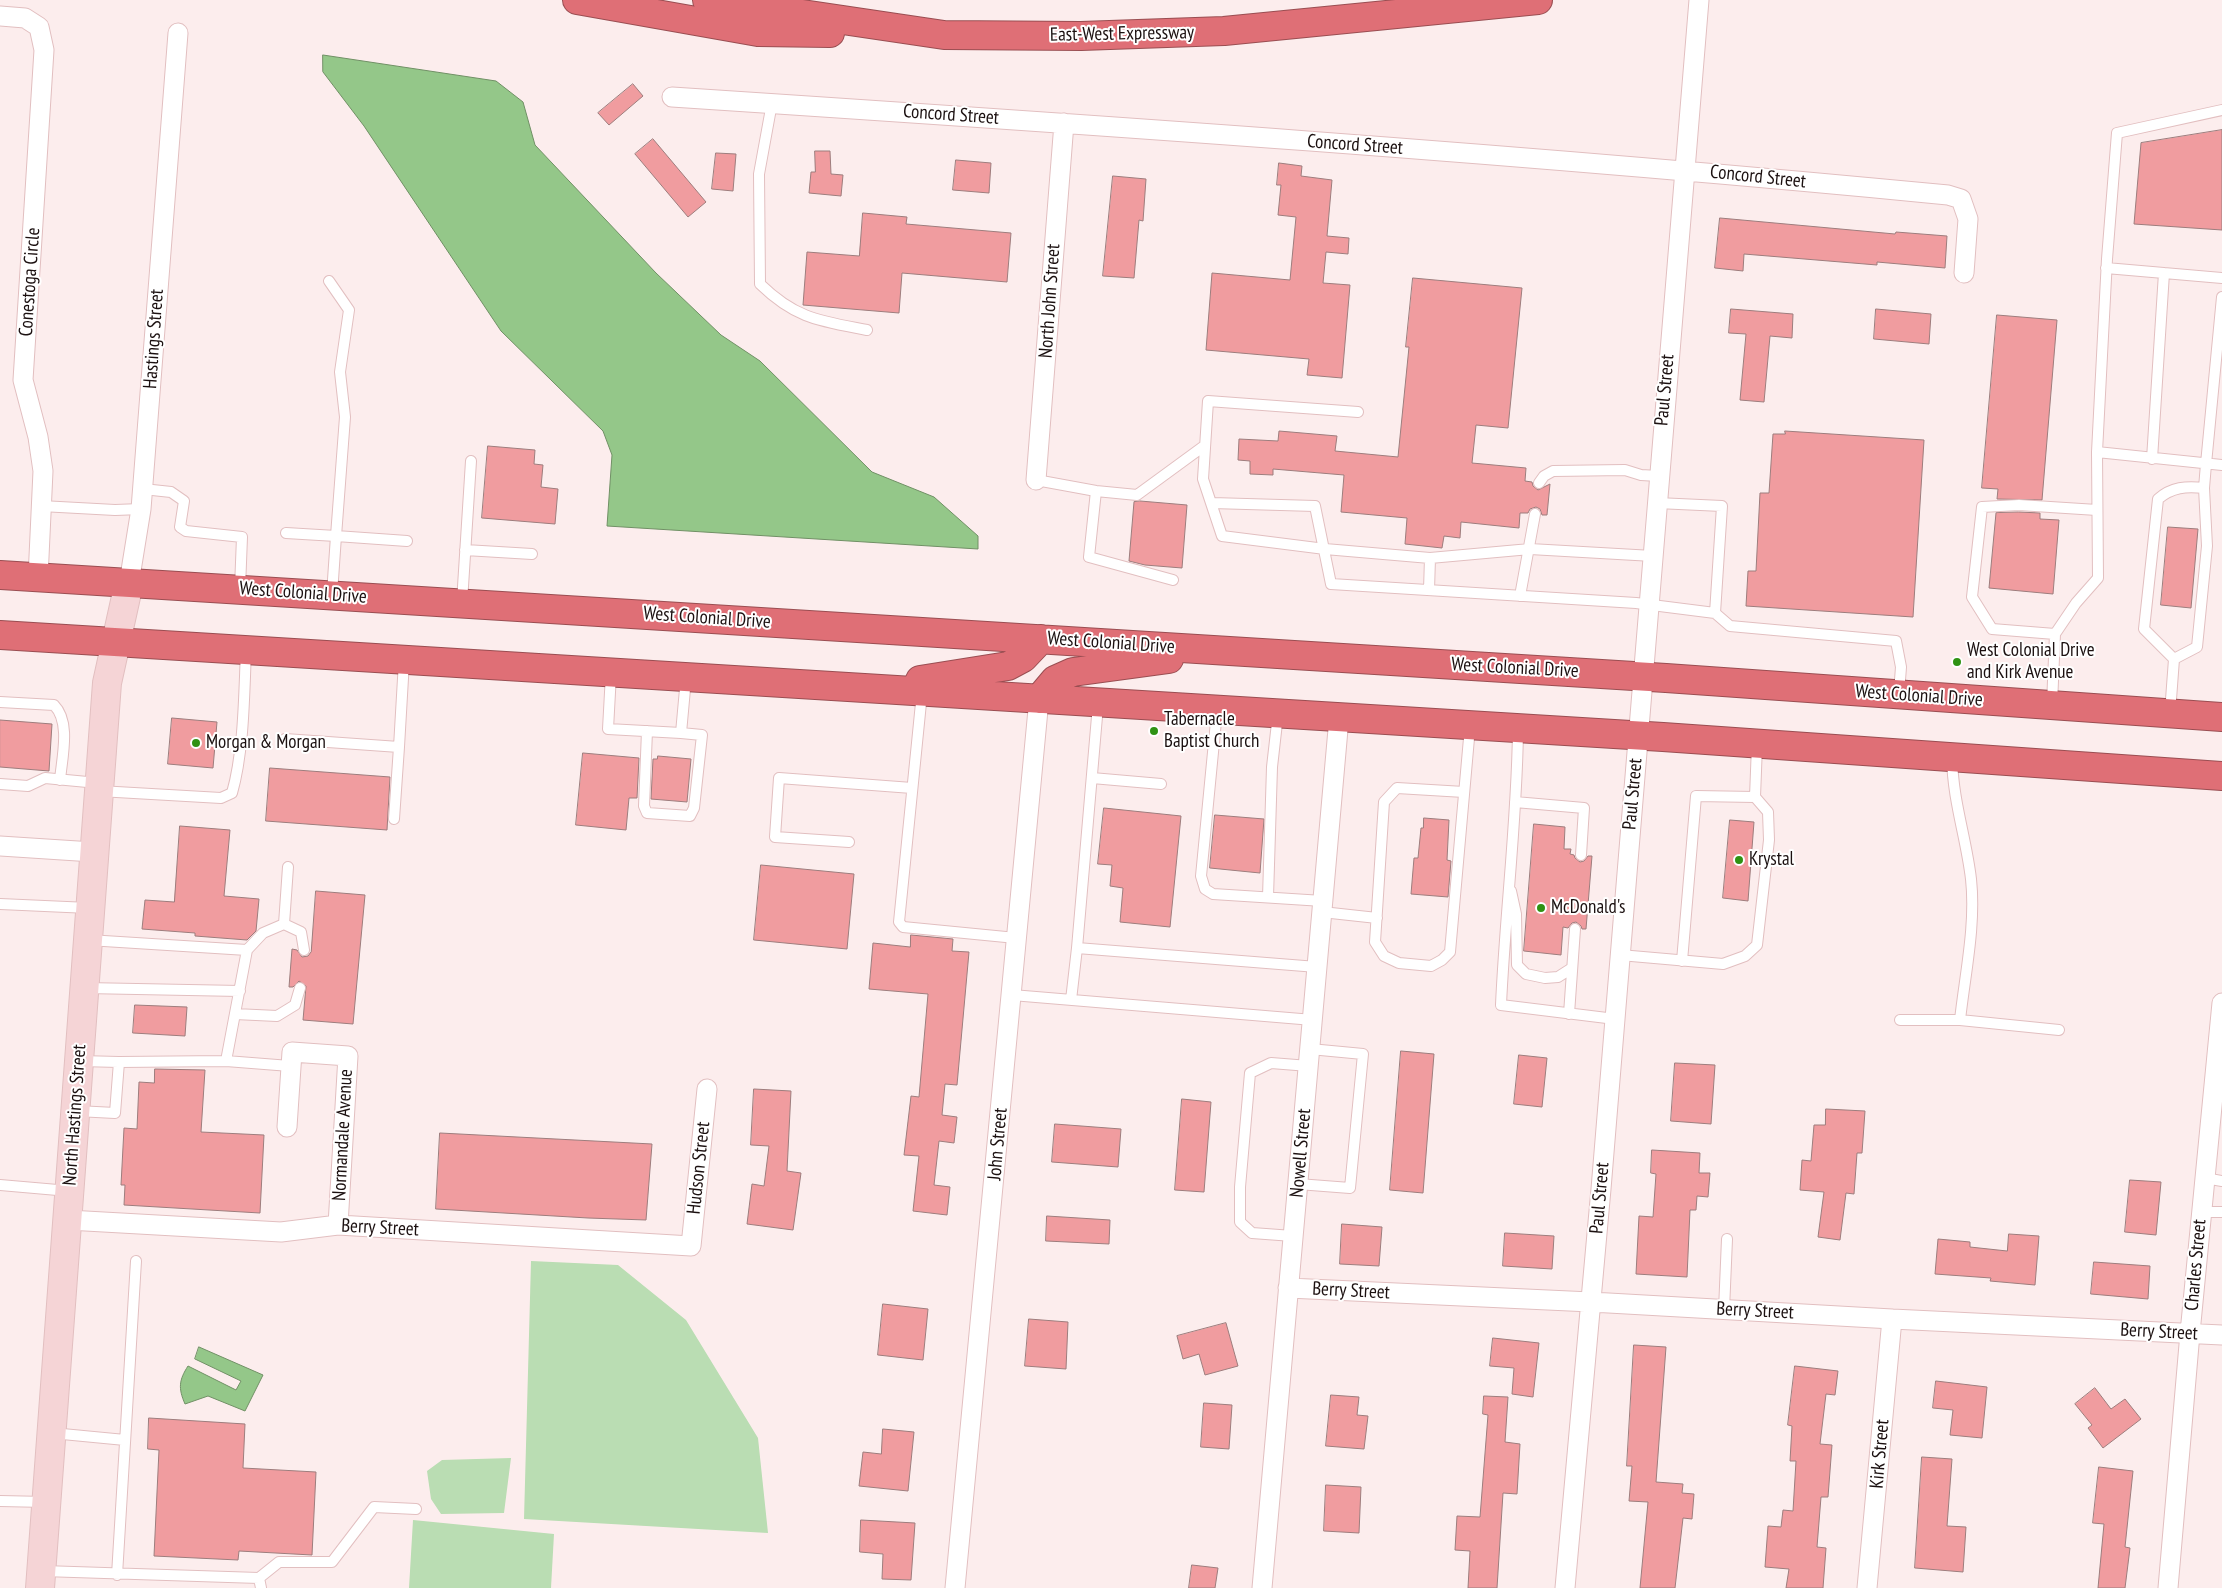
<!DOCTYPE html>
<style>
body{margin:0}
canvas{display:block;background:#fceded}
</style>
<canvas width="2222" height="1588"></canvas>
<script>
const context = document.querySelector('canvas').getContext('2d');
context.lineJoin = 'round';
function fill(path, color) { context.fillStyle = color; context.fill(path, 'evenodd'); }
function trace(path, color, width, dash) { context.strokeStyle = color; context.lineWidth = width; context.lineCap = dash ? 'butt' : 'round'; context.setLineDash(dash || []); context.stroke(path); }
function drawText(font, color, halo, rows, align = 'center') {
  context.font = font + ' "PT Sans Narrow",sans-serif'; context.lineWidth = 4; context.setLineDash([]); context.textBaseline = 'middle'; context.strokeStyle = halo; context.fillStyle = color; for (const [text, x, y, turn = 0] of rows) {
    context.save(); context.translate(x, y); context.rotate((+turn || 0) * Math.PI / 180); context.textAlign = isNaN(turn) ? turn : align; if (halo) context.strokeText(text, 0, 0); context.fillText(text, 0, 0); context.restore();
  }
}
fill(new Path2D(`
 M 531,1261 L 618,1265 L 686,1320 L 758,1438 L 768,1533 L 524,1519 Z
 M 511,1458 L 504,1513 L 441,1514 L 431,1499 L 427,1471 L 442,1460 Z
 M 413,1520 L 554,1534 L 551,1588 L 409,1588 Z`), '#baddb3');
const water = new Path2D(`
 M 323,55 L 496,81 L 523,102 L 535,145 L 656,273 L 721,335 L 760,361 L 872,472 L 934,497 L 978,536 L 978,549 L 607,526 L 612,455 L 603,431 L 501,331 L 364,126 L 323,72 Z
 M 199,1347 L 263,1375 L 245,1411 L 208,1396 L 185,1404 C 178,1388 179,1380 188,1366 L 236,1390 L 241,1381 L 195,1359 Z`);
fill(water, '#94c789');
trace(water, '#709065', 1);
const building = new Path2D(`
 M 633,84 L 643,96 L 609,125 L 598,113 Z
 M 2222,130 L 2222,230 L 2134,224 L 2141,143 Z
 M 653,139 L 706,202 L 688,217 L 635,154 Z
 M 815,151 L 830,151 L 831,174 L 843,175 L 841,196 L 809,193 L 811,172 L 815,172 Z
 M 716,153 L 736,154 L 733,191 L 712,189 Z
 M 956,160 L 991,163 L 989,193 L 953,190 Z
 M 1279,163 L 1302,166 L 1301,176 L 1332,180 L 1327,236 L 1349,238 L 1348,254 L 1326,252 L 1323,283 L 1350,285 L 1342,378 L 1307,375 L 1309,359 L 1206,350 L 1212,273 L 1290,280 L 1296,217 L 1278,215 L 1281,185 L 1277,185 Z
 M 1113,176 L 1146,179 L 1143,221 L 1139,220 L 1134,278 L 1103,276 Z
 M 863,213 L 907,217 L 906,224 L 1011,233 L 1007,282 L 902,273 L 899,313 L 803,305 L 807,252 L 859,256 Z
 M 1720,218 L 1895,234 L 1896,232 L 1947,236 L 1945,268 L 1877,262 L 1877,265 L 1744,254 L 1743,271 L 1715,268 Z
 M 1413,278 L 1522,288 L 1508,428 L 1476,425 L 1472,463 L 1526,468 L 1525,481 L 1532,482 L 1533,486 L 1538,490 L 1550,484 L 1547,515 L 1542,515 L 1540,509 L 1536,507 L 1530,509 L 1528,513 L 1520,513 L 1519,528 L 1461,522 L 1460,538 L 1444,536 L 1442,548 L 1405,544 L 1407,518 L 1341,512 L 1344,475 L 1273,469 L 1273,475 L 1250,474 L 1250,461 L 1238,460 L 1239,439 L 1278,441 L 1279,431 L 1337,436 L 1335,451 L 1398,457 L 1409,347 L 1406,347 Z
 M 1731,309 L 1793,314 L 1792,338 L 1770,336 L 1764,402 L 1740,400 L 1746,334 L 1729,333 Z
 M 1876,309 L 1931,314 L 1929,344 L 1874,339 Z
 M 1997,315 L 2057,320 L 2042,500 L 1997,499 L 1998,489 L 1982,488 Z
 M 1785,431 L 1924,440 L 1913,617 L 1746,606 L 1748,571 L 1756,571 L 1760,493 L 1769,493 L 1773,434 L 1785,434 Z
 M 488,446 L 535,450 L 534,464 L 543,465 L 541,487 L 558,489 L 555,524 L 482,518 Z
 M 1140,501 L 1187,505 L 1182,568 L 1145,565 L 1129,561 L 1134,502 Z
 M 2019,512 L 2040,513 L 2040,519 L 2059,520 L 2053,594 L 1989,588 L 1996,513 Z
 M 2168,527 L 2198,529 L 2191,608 L 2161,605 Z
 M 172,718 L 217,722 L 213,768 L 168,764 Z
 M 0,720 L 52,724 L 49,771 L 0,767 Z
 M 583,753 L 639,758 L 637,798 L 629,798 L 626,830 L 576,825 Z
 M 658,756 L 691,759 L 687,802 L 651,799 L 653,759 L 657,759 Z
 M 270,768 L 390,777 L 387,830 L 266,821 Z
 M 1104,808 L 1181,816 L 1170,927 L 1120,922 L 1123,888 L 1110,886 L 1112,865 L 1098,864 Z
 M 1215,815 L 1264,819 L 1260,873 L 1210,868 Z
 M 1424,818 L 1449,820 L 1447,860 L 1451,861 L 1448,897 L 1411,894 L 1414,858 L 1418,858 L 1421,828 L 1423,828 Z
 M 1730,820 L 1754,822 L 1748,901 L 1723,898 Z
 M 1534,824 L 1565,827 L 1564,849 L 1571,849 L 1570,854 L 1574,855 L 1575,858 L 1580,862 L 1584,861 L 1588,856 L 1592,856 L 1586,929 L 1582,929 L 1581,926 L 1576,922 L 1572,923 L 1568,928 L 1563,927 L 1561,955 L 1524,951 Z
 M 180,826 L 230,830 L 224,896 L 259,899 L 256,931 L 247,940 L 195,936 L 195,933 L 142,929 L 145,900 L 174,902 Z
 M 761,865 L 854,874 L 847,949 L 754,940 Z
 M 316,891 L 365,895 L 353,1024 L 303,1020 L 306,986 L 299,981 L 293,987 L 289,987 L 292,949 L 297,950 L 302,957 L 308,956 L 311,952 Z
 M 911,935 L 953,939 L 952,951 L 969,952 L 957,1085 L 945,1084 L 942,1115 L 957,1117 L 954,1143 L 939,1141 L 934,1185 L 950,1187 L 947,1215 L 913,1211 L 919,1156 L 904,1155 L 911,1096 L 919,1097 L 928,994 L 869,989 L 873,943 L 910,947 Z
 M 135,1005 L 187,1007 L 185,1036 L 133,1033 Z
 M 1401,1051 L 1434,1054 L 1423,1193 L 1390,1190 Z
 M 1519,1055 L 1547,1058 L 1542,1107 L 1514,1104 Z
 M 1675,1063 L 1715,1065 L 1711,1124 L 1671,1121 Z
 M 155,1069 L 205,1070 L 201,1132 L 264,1135 L 260,1213 L 124,1205 L 125,1185 L 121,1185 L 124,1128 L 137,1129 L 139,1082 L 154,1083 Z
 M 754,1089 L 791,1091 L 787,1171 L 801,1173 L 793,1230 L 747,1224 L 752,1184 L 764,1186 L 769,1146 L 751,1145 Z
 M 1182,1099 L 1211,1102 L 1204,1192 L 1175,1190 Z
 M 1826,1109 L 1865,1111 L 1862,1153 L 1857,1153 L 1854,1194 L 1846,1193 L 1840,1240 L 1818,1237 L 1824,1192 L 1800,1190 L 1802,1160 L 1811,1161 L 1814,1125 L 1825,1125 Z
 M 1055,1124 L 1121,1129 L 1118,1167 L 1052,1162 Z
 M 440,1133 L 652,1144 L 646,1220 L 588,1218 L 436,1209 Z
 M 1652,1150 L 1700,1153 L 1699,1173 L 1710,1173 L 1708,1197 L 1697,1196 L 1696,1210 L 1690,1210 L 1687,1277 L 1636,1274 L 1639,1216 L 1653,1217 L 1656,1174 L 1651,1173 Z
 M 2130,1180 L 2161,1182 L 2156,1235 L 2125,1232 Z
 M 1047,1216 L 1110,1220 L 1109,1244 L 1046,1241 Z
 M 1342,1224 L 1382,1227 L 1379,1266 L 1340,1264 Z
 M 1505,1233 L 1554,1236 L 1552,1269 L 1503,1266 Z
 M 2009,1234 L 2039,1236 L 2035,1285 L 1990,1281 L 1991,1278 L 1935,1274 L 1938,1239 L 1970,1242 L 1970,1247 L 2007,1251 Z
 M 2094,1262 L 2150,1266 L 2148,1299 L 2091,1294 Z
 M 883,1304 L 928,1309 L 923,1360 L 878,1355 Z
 M 1029,1319 L 1068,1322 L 1066,1369 L 1025,1366 Z
 M 1226,1323 L 1238,1366 L 1205,1375 L 1199,1354 L 1183,1359 L 1177,1336 Z
 M 1493,1338 L 1539,1343 L 1533,1397 L 1512,1394 L 1514,1368 L 1490,1366 Z
 M 1634,1345 L 1666,1347 L 1656,1482 L 1683,1484 L 1682,1493 L 1694,1494 L 1692,1519 L 1683,1518 L 1675,1588 L 1640,1588 L 1648,1502 L 1629,1501 L 1632,1466 L 1627,1466 Z
 M 1795,1366 L 1838,1371 L 1835,1395 L 1826,1394 L 1820,1444 L 1832,1445 L 1828,1497 L 1821,1497 L 1817,1547 L 1826,1548 L 1823,1588 L 1786,1588 L 1789,1569 L 1765,1567 L 1768,1526 L 1781,1527 L 1783,1510 L 1793,1511 L 1796,1461 L 1790,1461 L 1792,1426 L 1788,1425 Z
 M 1936,1381 L 1987,1387 L 1982,1438 L 1950,1435 L 1953,1410 L 1933,1408 Z
 M 2095,1388 L 2111,1409 L 2125,1399 L 2141,1419 L 2103,1448 L 2088,1428 L 2092,1425 L 2075,1404 Z
 M 1331,1395 L 1359,1397 L 1357,1415 L 1368,1416 L 1364,1449 L 1326,1446 Z
 M 1484,1396 L 1508,1397 L 1505,1442 L 1520,1444 L 1517,1494 L 1503,1493 L 1497,1588 L 1468,1588 L 1470,1551 L 1455,1550 L 1457,1516 L 1480,1517 L 1488,1415 L 1483,1414 Z
 M 1204,1403 L 1232,1405 L 1229,1449 L 1201,1447 Z
 M 149,1418 L 245,1424 L 243,1468 L 316,1472 L 312,1555 L 239,1551 L 238,1560 L 154,1556 L 159,1450 L 148,1449 Z
 M 883,1429 L 914,1432 L 908,1491 L 859,1486 L 863,1452 L 881,1454 Z
 M 1922,1457 L 1952,1459 L 1947,1526 L 1966,1527 L 1963,1572 L 1915,1568 Z
 M 2099,1467 L 2133,1471 L 2125,1547 L 2130,1548 L 2125,1588 L 2098,1588 L 2104,1524 L 2093,1523 Z
 M 1326,1485 L 1361,1487 L 1359,1533 L 1324,1531 Z
 M 861,1520 L 915,1523 L 911,1580 L 882,1579 L 883,1554 L 860,1552 Z
 M 1192,1565 L 1218,1568 L 1215,1588 L 1189,1588 Z`);
fill(building, '#f09c9f');
trace(building, '#9d7d7d', 1);
const lane = new Path2D(`
 M 772,103 L 759,174 L 760,284 C 796,319 820,321 867,330
 M 2106,268 L 2222,278
 M 1358,412 L 1208,401 L 1203,479 L 1222,536 L 1325,549 L 1430,558 L 1530,549 L 1653,556
 M 2097,452 L 2222,465
 M 2152,459 L 2164,273
 M 1036,480 L 1096,491 L 1137,495 L 1204,446
 M 1539,483 L 1544,476 L 1553,471 L 1625,470 L 1641,475 L 1658,476
 M 143,489 L 171,492 L 184,501 L 180,527 L 186,531 L 242,537 L 240,588
 M 1096,491 L 1089,557 L 1173,580
 M 1212,503 L 1315,506 L 1331,584 L 1636,603 L 1715,613
 M 1657,503 L 1722,506 L 1715,613 L 1730,626 L 1896,641 L 1901,667 L 1899,693
 M 41,506 L 115,510 L 141,509
 M 286,533 L 336,536 L 345,417 L 340,372 L 349,310 L 329,281
 M 465,550 L 532,554
 M 1429,590 L 1430,558
 M 332,594 L 336,536 L 407,541
 M 1520,596 L 1535,514
 M 462,602 L 471,461
 M 2055,634 L 1992,629 L 1972,597 L 1982,507 L 2019,505 L 2097,510
 M 2174,659 L 2197,647 L 2207,546 L 2204,488 L 2206,464 L 2222,297
 M 611,674 L 608,729 L 681,733
 M 922,693 L 899,922 L 903,927 L 1016,938
 M 0,702 L 54,705 C 71,722 62,757 60,780
 M 2052,704 L 2055,634 L 2076,603 L 2098,578 L 2097,452 L 2107,259 L 2117,133 L 2222,110
 M 1217,711 L 1201,876 L 1205,889 L 1213,894 L 1323,901
 M 2170,713 L 2174,659 L 2144,629 L 2158,499 C 2172,487 2186,486 2204,488
 M 1518,730 C 1517,822 1505,914 1501,1005 L 1615,1019
 M 647,731 L 644,806 L 647,813 L 690,816 L 694,808 L 702,735 L 681,733 L 686,678
 M 285,739 L 399,747 L 404,661
 M 1952,758 C 1953,802 1966,837 1971,879 C 1976,925 1965,974 1960,1020 L 2059,1030
 M 1092,778 L 1161,784
 M 0,784 L 28,786 L 45,778 L 98,783
 M 99,791 L 221,798 L 232,793 C 244,751 244,695 246,651
 M 1464,792 L 1397,788 L 1384,802 L 1375,942 L 1384,956 L 1399,963 L 1431,966 L 1442,960 L 1450,952 L 1470,727
 M 1515,802 L 1584,808 L 1581,855
 M 394,819 L 399,747
 M 849,842 L 775,837 L 779,778 L 912,788
 M 1511,891 L 1516,914 L 1517,965 L 1526,974 L 1545,978 L 1558,977 L 1572,968
 M 1268,897 L 1272,767 L 1278,714
 M 0,904 L 89,908
 M 1322,912 L 1377,918
 M 284,924 L 288,867
 M 88,940 L 247,950
 M 1077,948 L 1098,705
 M 1620,955 L 1723,964 L 1745,956 L 1757,945 L 1769,840 L 1768,812 L 1755,797 L 1757,745
 M 1682,961 L 1696,796 L 1755,797
 M 85,988 L 240,991
 M 1012,995 L 1313,1020
 M 1071,1000 L 1077,948 L 1317,967
 M 235,1014 L 277,1016 L 295,1005 L 300,988
 M 1569,1014 L 1575,929
 M 1900,1020 L 1960,1020
 M 226,1061 L 290,1066
 M 119,1062 L 226,1061 L 247,950 L 263,933 L 284,924 L 301,932 L 304,950
 M 77,1111 L 115,1113 L 119,1062 L 80,1061
 M 2205,1178 L 2222,1181
 M 1298,1184 L 1350,1188 L 1363,1054 L 1310,1049
 M 0,1185 L 69,1191
 M 2201,1212 L 2222,1212
 M 1293,1236 L 1252,1233 L 1240,1222 L 1240,1187 L 1250,1073 L 1271,1063 L 1309,1066
 M 1724,1310 L 1727,1239
 M 52,1433 L 125,1440
 M 0,1501 L 46,1502
 M 43,1571 L 259,1578
 M 117,1575 L 136,1261
 M 261,1588 L 259,1578 L 279,1562 L 332,1562 L 374,1507 L 416,1509`);
const street = new Path2D(`
 M 0,16 L 25,18 L 39,27 L 44,50 L 23,380 L 38,437 L 43,471 L 38,578
 M 672,97 C 1098,125 1523,154 1948,195 L 1961,199 L 1968,219 L 1964,273
 M 1036,480 L 1064,123
 M 129,583 L 141,509 L 178,33
 M 0,846 L 93,852
 M 287,1127 L 292,1052 L 348,1056 L 338,1225
 M 68,1220 L 281,1232 L 338,1225 L 691,1246 L 707,1089
 M 1288,1288 L 1591,1302 L 1892,1319 L 2222,1335
 M 955,1588 L 1039,699
 M 1262,1588 L 1339,718
 M 1565,1588 L 1601,1189 L 1699,0
 M 1867,1588 L 1892,1319
 M 2168,1588 L 2190,1333 L 2222,1003`);
const secondary = new Path2D(`
 M 40,1588 L 107,683 L 129,583`);
const highway = new Path2D(`
 M 577,0 L 758,32 L 830,33
 M 707,0 L 944,35 L 1081,36 L 1224,31 L 1538,0
 M 0,575 L 1666,678 L 2222,717
 M 0,635 L 1663,737 L 2222,776
 M 920,680 L 1008,666 L 1023,658 L 1041,639
 M 1039,699 L 1055,680 L 1073,672 L 1169,659`);
trace(lane, '#e2bfc0', 12);
trace(street, '#e2bfc0', 21);
trace(secondary, '#e2bfc0', 30);
trace(highway, '#9a4e52', 30);
trace(lane, '#fff', 10);
trace(street, '#fff', 19);
trace(secondary, '#f5d4d6', 28);
trace(highway, '#df6f76', 28);
for (const [x, y, r, color] of [
 [1957,662,5,"#2f9213"],
 [1154,731,5,"#2f9213"],
 [196,743,5,"#2f9213"],
 [1739,860,5,"#2f9213"],
 [1541,908,5,"#2f9213"]
]) { const dot = new Path2D(); dot.arc(x, y, r, 0, 2 * Math.PI); context.fillStyle = color; context.fill(dot); trace(dot, '#fff', 2); }
drawText('19px', '#1b1010', '#fff', [
 ["East-West Expressway",1122,34,-1],
 ["Concord Street",951,115,4],
 ["Concord Street",1355,145,4],
 ["Concord Street",1758,177,6],
 ["Conestoga Circle",30,282,-86],
 ["North John Street",1050,301,-86],
 ["Hastings Street",154,339,-86],
 ["Paul Street",1665,390,-85],
 ["West Colonial Drive",303,593,4],
 ["West Colonial Drive",707,618,4],
 ["West Colonial Drive",1111,643,4],
 ["West Colonial Drive",1515,668,3],
 ["West Colonial Drive",1919,696,4],
 ["Paul Street",1633,794,-85],
 ["North Hastings Street",75,1115,-86],
 ["Normandale Avenue",343,1135,-87],
 ["John Street",998,1144,-85],
 ["Nowell Street",1301,1153,-85],
 ["Hudson Street",699,1168,-84],
 ["Paul Street",1600,1198,-85],
 ["Berry Street",380,1228,3],
 ["Charles Street",2196,1265,-85],
 ["Berry Street",1351,1291,3],
 ["Berry Street",1755,1311,3],
 ["Berry Street",2159,1332,3],
 ["Kirk Street",1880,1454,-85]
]);
drawText('19px', '#1b1010', '#fff', [
 ["West Colonial Drive",1967,651],
 ["and Kirk Avenue",1967,673],
 ["Tabernacle",1164,720],
 ["Baptist Church",1164,742],
 ["Morgan & Morgan",206,743],
 ["Krystal",1749,860],
 ["McDonald's",1551,908]
], 'left');
</script>
